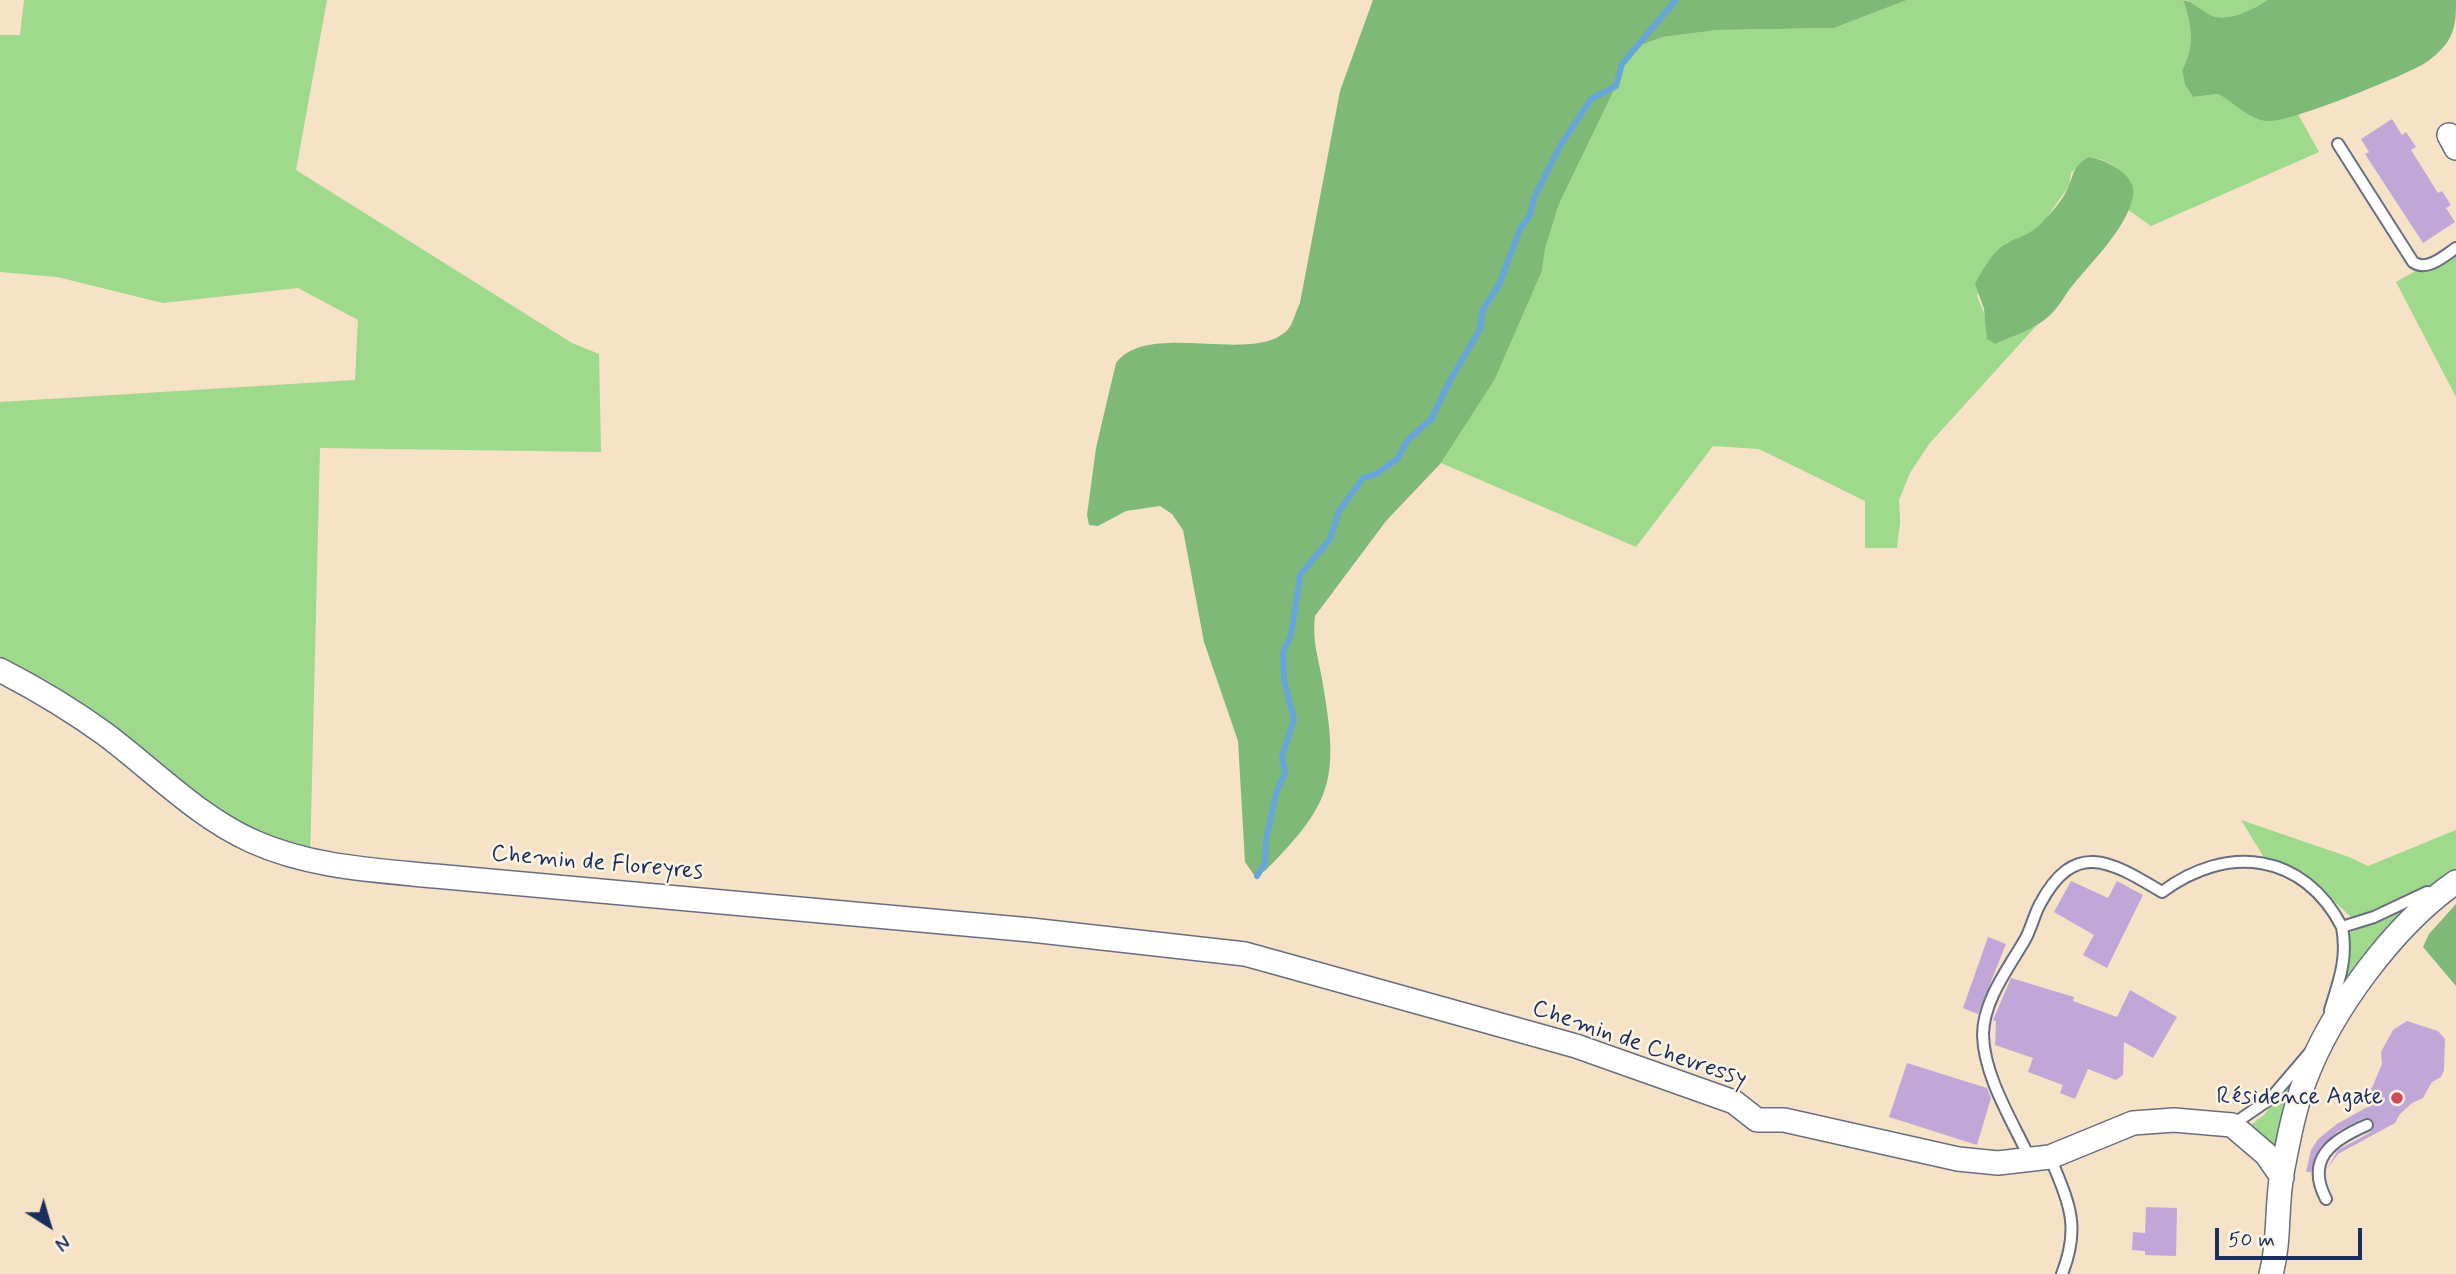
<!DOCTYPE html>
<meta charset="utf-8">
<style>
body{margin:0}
#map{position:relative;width:2456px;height:1274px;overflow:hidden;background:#f6e2c6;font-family:Mynerve,sans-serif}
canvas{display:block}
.north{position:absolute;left:14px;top:1190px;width:70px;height:70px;-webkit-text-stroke:5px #fcf5e5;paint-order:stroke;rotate:143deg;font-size:19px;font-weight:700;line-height:28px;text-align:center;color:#1b2f5e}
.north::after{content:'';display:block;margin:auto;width:24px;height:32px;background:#1b2f5e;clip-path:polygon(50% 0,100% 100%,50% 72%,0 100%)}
.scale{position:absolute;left:2215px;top:1228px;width:147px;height:32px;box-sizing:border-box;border:4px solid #1b2f5e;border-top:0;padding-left:9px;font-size:21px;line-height:24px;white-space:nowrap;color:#1b2f5e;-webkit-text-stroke:5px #fcf5e5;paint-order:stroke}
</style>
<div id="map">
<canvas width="2456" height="1274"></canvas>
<div class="north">N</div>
<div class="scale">50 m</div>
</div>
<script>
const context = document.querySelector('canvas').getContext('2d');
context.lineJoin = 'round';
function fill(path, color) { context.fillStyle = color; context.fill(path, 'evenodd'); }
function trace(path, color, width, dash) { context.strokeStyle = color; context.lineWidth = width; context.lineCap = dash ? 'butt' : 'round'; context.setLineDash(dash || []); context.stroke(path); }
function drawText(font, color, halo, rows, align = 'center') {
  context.font = font + ' Mynerve,sans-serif'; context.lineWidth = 5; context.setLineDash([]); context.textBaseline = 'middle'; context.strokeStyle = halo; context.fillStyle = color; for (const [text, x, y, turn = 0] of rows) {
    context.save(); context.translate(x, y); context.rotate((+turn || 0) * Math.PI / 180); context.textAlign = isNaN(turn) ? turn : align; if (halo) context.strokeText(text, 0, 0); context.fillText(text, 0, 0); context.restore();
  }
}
fill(new Path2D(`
 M 24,0 L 327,0 L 296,170 L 572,343 L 599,354 L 601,452 L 320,448 L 310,860 L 273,849 L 0,670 L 0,402 L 355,380 L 358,320 L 298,288 L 163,303 L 57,277 L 0,272 L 0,35 L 20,35 Z
 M 1907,0 L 2183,0 C 2192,25 2195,47 2182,70 L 2185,85 L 2193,97 L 2218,94 C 2256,115 2251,125 2298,114 L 2319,152 L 2151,226 L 2127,209 C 2139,179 2116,160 2088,157 L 2071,173 L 2069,186 L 2045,220 L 2027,237 L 2008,242 L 1986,264 L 1977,296 L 1997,344 L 2037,325 L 1929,444 L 1910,473 L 1899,500 L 1900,522 L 1897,548 L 1865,548 L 1865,501 L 1759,449 L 1713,446 L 1636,547 L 1441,463 L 1495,379 L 1542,271 L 1545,249 L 1559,204 L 1616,86 L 1622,64 L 1636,47 L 1663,37 L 1718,30 L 1834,28 Z
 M 2185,0 L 2267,0 C 2253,10 2227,23 2209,15 C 2201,11 2195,3 2185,0 Z
 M 2456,248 L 2456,397 L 2396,282 Z
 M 2241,820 L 2349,857 L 2368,866 L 2456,830 L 2456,872 C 2428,886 2382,918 2351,917 L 2303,872 L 2265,859 Z
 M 2424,898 L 2339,1001 L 2348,971 L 2350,933 Z
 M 2303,1064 L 2279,1139 L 2274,1145 L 2267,1145 L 2247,1128 L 2264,1115 Z`), '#9fd98c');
fill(new Path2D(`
 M 1373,0 L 1907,0 L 1834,28 L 1718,30 L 1663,37 L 1636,47 L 1622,64 L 1616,86 L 1559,204 L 1545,249 L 1542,271 L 1495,379 L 1441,463 L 1386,521 L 1315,616 C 1312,639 1318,657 1322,679 C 1339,777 1335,801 1265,871 L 1254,875 L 1245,862 L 1238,741 L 1204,642 L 1183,530 L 1172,514 L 1160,506 L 1126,511 L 1098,526 L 1089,525 L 1087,515 L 1096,448 L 1116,363 C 1149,319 1258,367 1289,328 C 1294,321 1296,310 1300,303 L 1340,91 Z
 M 2183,0 C 2194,2 2199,9 2208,14 C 2225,24 2253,10 2267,0 L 2456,0 C 2456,15 2456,28 2448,41 C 2442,50 2430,61 2420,66 C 2395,79 2294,121 2269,121 C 2250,121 2234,102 2218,94 L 2193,97 L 2185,85 L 2182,70 C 2195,47 2192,25 2183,0 Z
 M 2088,157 C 2105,159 2137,174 2133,196 C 2127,229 2089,264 2069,290 C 2064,297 2059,306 2053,312 C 2039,328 2015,335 1996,344 L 1987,339 L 1984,309 L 1975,284 C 1983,269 1993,250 2009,242 C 2026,234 2032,234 2045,219 C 2054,210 2063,199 2068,188 C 2075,171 2072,169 2088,157 Z
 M 2456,904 L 2456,986 L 2423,947 L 2429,934 Z`), '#7fb978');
trace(new Path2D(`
 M 1257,876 L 1265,863 L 1266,840 L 1277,790 L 1285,773 L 1282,757 L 1294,719 L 1284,680 L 1283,652 L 1291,635 L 1300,575 L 1330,539 L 1339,511 L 1363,478 L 1376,474 L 1398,458 L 1407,441 L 1432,418 L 1448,384 L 1480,329 L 1482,311 L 1499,285 L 1520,229 L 1530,215 L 1534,198 L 1560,146 L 1591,99 L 1616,86 L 1622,64 L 1676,0`), '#68a5d9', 6);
fill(new Path2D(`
 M 2392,119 L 2402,135 L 2406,132 L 2416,147 L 2411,150 L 2438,193 L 2442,191 L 2451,205 L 2446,208 L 2455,222 L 2423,243 L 2365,154 L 2369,152 L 2361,139 Z
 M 2071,881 L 2108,898 L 2117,881 L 2143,895 L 2107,968 L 2083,955 L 2094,935 L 2054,912 Z
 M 1988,937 L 2006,944 L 1978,1014 L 1963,1008 Z
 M 2011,978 L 2074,997 L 2073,1001 L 2117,1017 L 2130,990 L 2177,1017 L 2153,1058 L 2124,1042 L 2123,1075 L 2116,1080 L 2088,1069 L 2075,1099 L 2060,1093 L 2063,1085 L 2028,1072 L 2033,1058 L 1995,1045 L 1996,1021 L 1993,1020 Z
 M 2407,1021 L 2438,1031 L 2445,1039 L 2444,1070 L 2441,1077 L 2432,1082 L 2423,1098 L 2412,1103 L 2400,1114 L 2395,1123 L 2338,1154 L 2327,1169 L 2338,1150 L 2371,1132 L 2374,1122 L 2364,1118 L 2338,1131 L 2320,1148 L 2311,1172 L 2306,1172 L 2311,1150 L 2318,1139 L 2337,1124 L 2371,1105 L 2371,1090 L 2382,1064 L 2381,1052 L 2393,1030 Z
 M 1907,1063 L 1987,1088 L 1991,1098 L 1977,1145 L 1889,1117 Z
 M 2146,1207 L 2177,1208 L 2176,1256 L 2145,1255 L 2145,1251 L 2132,1250 L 2133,1232 L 2145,1233 Z`), '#c0a7d8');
const lane = new Path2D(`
 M 2338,144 L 2413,262 C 2427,272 2444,256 2456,248
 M 2330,1010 C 2339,981 2348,958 2342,927 L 2374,917 L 2427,892 L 2432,893
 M 2232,1125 L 2270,1099 L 2311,1051
 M 2050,1157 C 2069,1203 2081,1226 2062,1274
 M 2030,1159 C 2013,1122 1984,1077 1983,1035 C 1983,1002 2007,970 2023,943 C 2031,931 2033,917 2040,904 C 2075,839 2110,861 2162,892 C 2227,843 2304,853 2342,927
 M 2326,1199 C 2305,1159 2332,1140 2367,1125`);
const street = new Path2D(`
 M 2449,135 L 2456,148
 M 0,670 C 37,689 72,710 105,734 C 153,770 197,816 252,841 C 309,867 373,870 435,876 L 1031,930 L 1245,954 L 1576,1046 L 1734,1102 L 1757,1120 L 1784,1120 L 1958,1159 L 1998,1163 L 2050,1157 L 2133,1123 L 2174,1120 L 2232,1125 L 2266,1154 L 2282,1177
 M 2271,1274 C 2280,1241 2276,1207 2282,1173 C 2288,1142 2294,1109 2305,1080 C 2331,1010 2395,924 2456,882`);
trace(lane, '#686e82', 14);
trace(street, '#686e82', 26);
trace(lane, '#fff', 10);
trace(street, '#fff', 23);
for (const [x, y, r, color] of [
 [2397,1098,7,"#d1495b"]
]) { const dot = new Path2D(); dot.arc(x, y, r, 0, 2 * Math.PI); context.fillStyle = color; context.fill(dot); trace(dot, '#fcf5e5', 2.5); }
drawText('24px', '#1b2f5e', '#fcf5e5', [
 ["Chemin de Floreyres",597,864,5],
 ["Chemin de Chevressy",1639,1045,19]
]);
drawText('24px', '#1b2f5e', '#fcf5e5', [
 ["Résidence Agate",2383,1098]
], 'right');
</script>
